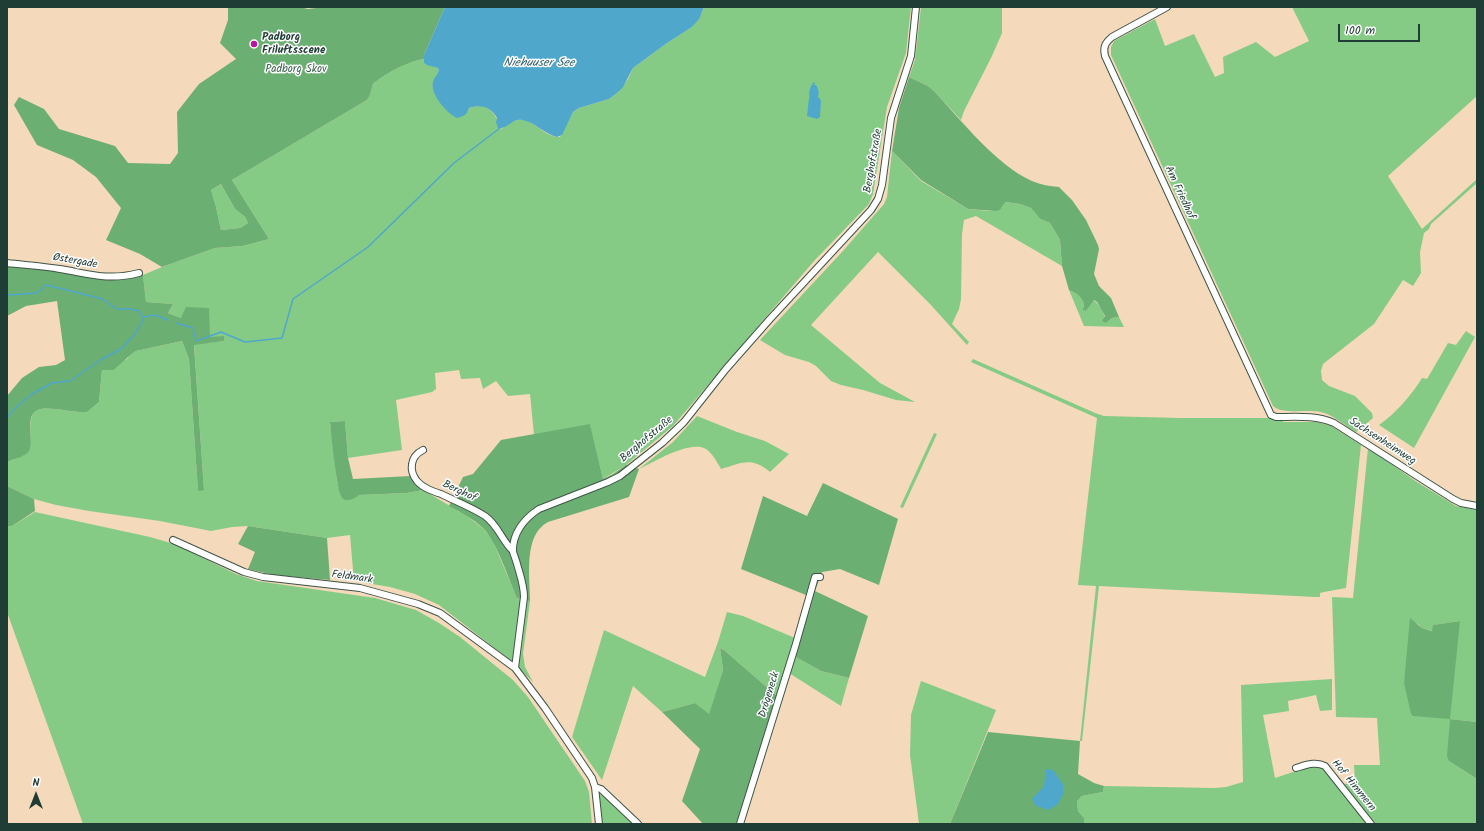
<!DOCTYPE html>
<meta charset="utf-8">
<style>
body{margin:0}
#map{position:relative;width:1484px;height:831px;overflow:hidden;background:#f4d9bb;font-family:Kalam,sans-serif}
canvas{display:block}
.frame{position:absolute;inset:0;border:8px solid #1f3d34;pointer-events:none}
.north{position:absolute;left:16px;top:775px;width:40px;height:40px;-webkit-text-stroke:3px #fff;paint-order:stroke;rotate:0deg;font-size:11px;font-weight:700;line-height:16px;text-align:center;color:#1f3d34}
.north::after{content:'';display:block;margin:auto;width:14px;height:18px;background:#1f3d34;clip-path:polygon(50% 0,100% 100%,50% 72%,0 100%)}
.scale{position:absolute;left:1338px;top:24px;width:82px;height:18px;box-sizing:border-box;border:2px solid #1f3d34;border-top:0;padding-left:5px;font-size:12px;line-height:14px;white-space:nowrap;color:#1f3d34;-webkit-text-stroke:3px #fff;paint-order:stroke}
</style>
<div id="map">
<canvas width="1484" height="831"></canvas>
<div class="frame"></div>
<div class="north">N</div>
<div class="scale">100 m</div>
</div>
<script>
const context = document.querySelector('canvas').getContext('2d');
context.lineJoin = 'round';
function fill(path, color) { context.fillStyle = color; context.fill(path, 'evenodd'); }
function trace(path, color, width, dash) { context.strokeStyle = color; context.lineWidth = width; context.lineCap = dash ? 'butt' : 'round'; context.setLineDash(dash || []); context.stroke(path); }
function drawText(font, color, halo, rows, align = 'center') {
  context.font = font + ' Kalam,sans-serif'; context.lineWidth = 3; context.setLineDash([]); context.textBaseline = 'middle'; context.strokeStyle = halo; context.fillStyle = color; for (const [text, x, y, turn = 0] of rows) {
    context.save(); context.translate(x, y); context.rotate((+turn || 0) * Math.PI / 180); context.textAlign = isNaN(turn) ? turn : align; if (halo) context.strokeText(text, 0, 0); context.fillText(text, 0, 0); context.restore();
  }
}
fill(new Path2D(`
 M 704,7 L 911,7 L 906,53 L 887,107 L 873,194 L 869,204 L 814,261 L 673,426 L 626,465 L 603,479 L 590,425 L 534,435 L 530,394 L 508,396 L 496,381 L 483,389 L 480,378 L 461,379 L 459,370 L 435,373 L 436,389 L 432,392 L 396,400 L 402,450 L 348,458 L 345,421 L 330,422 L 337,481 L 341,497 L 359,495 L 407,493 L 423,490 L 467,516 L 484,529 L 492,539 L 517,598 L 530,601 L 523,654 L 525,667 L 533,682 L 510,660 L 439,605 L 415,594 L 390,587 L 354,581 L 350,535 L 327,538 L 248,526 L 232,527 L 211,531 L 160,521 L 89,511 L 56,505 L 34,499 L 7,486 L 7,462 C 13,459 23,457 27,453 C 36,442 22,413 41,409 C 53,407 73,413 87,412 L 99,402 L 102,370 L 127,359 L 130,355 L 136,351 L 182,341 L 189,359 L 198,490 L 204,490 L 194,344 L 224,341 L 224,337 L 210,337 L 181,318 L 168,313 L 173,304 L 146,302 L 143,275 L 162,267 L 215,248 L 243,246 L 269,239 L 232,180 L 367,100 L 370,95 L 373,84 C 384,74 409,61 424,59 L 424,63 L 438,68 L 438,75 C 431,83 431,88 437,98 L 468,112 L 469,108 C 489,101 495,113 501,129 C 507,126 511,121 518,120 C 534,118 544,138 560,137 L 573,112 L 579,108 L 609,99 L 617,93 L 628,79 L 633,68 L 667,43 L 692,27 L 701,14 Z
 M 921,7 L 1002,7 L 1002,33 L 992,56 L 964,111 L 961,120 L 934,91 L 928,86 L 909,77 L 915,60 Z
 M 1292,7 L 1477,7 L 1477,96 L 1388,176 L 1422,229 L 1477,179 L 1477,183 L 1431,224 L 1429,229 L 1424,233 L 1420,252 L 1421,273 L 1413,286 L 1403,280 L 1374,324 L 1323,364 L 1321,371 L 1322,380 L 1329,386 L 1355,396 L 1372,413 L 1373,418 L 1356,432 C 1345,426 1334,415 1321,412 C 1307,409 1283,415 1273,406 L 1111,55 L 1111,47 L 1114,41 L 1155,19 L 1165,46 L 1194,34 L 1215,77 L 1224,73 L 1223,57 L 1256,42 L 1275,57 L 1309,41 Z
 M 892,151 L 921,181 L 968,209 L 989,211 L 1000,210 L 1004,204 L 1006,202 L 1020,204 L 1031,208 L 1040,219 L 1050,223 L 1060,240 L 1062,266 L 976,216 L 964,220 L 962,234 L 961,299 L 959,309 L 952,324 L 969,342 L 967,345 L 930,304 L 878,252 L 811,325 L 880,383 L 915,402 L 896,400 L 863,390 L 841,385 L 831,381 L 816,366 L 809,362 L 785,355 L 760,340 L 842,252 L 884,204 L 887,197 Z
 M 221,184 L 235,209 L 245,217 L 248,223 L 240,228 L 221,230 L 216,207 L 211,190 Z
 M 1069,290 C 1076,293 1081,296 1085,303 L 1083,306 L 1086,311 L 1093,300 C 1100,304 1105,315 1106,323 L 1112,318 L 1119,317 L 1124,327 L 1084,326 Z
 M 1466,331 L 1475,337 L 1414,448 L 1379,425 C 1396,413 1411,396 1422,378 L 1427,379 L 1448,343 L 1456,345 Z
 M 973,359 L 1095,413 L 1104,416 L 1180,418 L 1274,418 L 1283,419 L 1283,422 L 1316,422 L 1324,424 L 1331,426 L 1361,445 L 1346,588 L 1324,592 L 1320,593 L 1320,597 L 1315,597 L 1099,586 L 1082,741 L 1080,741 L 1096,586 L 1078,585 L 1097,418 L 971,362 Z
 M 697,416 L 737,432 L 765,441 L 789,454 L 770,472 C 752,456 741,463 721,469 C 717,462 713,454 706,449 C 689,440 655,462 639,469 L 673,442 Z
 M 934,433 L 937,434 L 903,508 L 900,507 Z
 M 1368,448 L 1417,482 L 1456,506 L 1477,510 L 1477,722 L 1450,719 L 1449,761 L 1477,779 L 1477,824 L 1376,824 L 1344,784 L 1355,782 L 1354,765 L 1380,765 L 1377,718 L 1336,717 L 1332,597 L 1353,598 ZM 1460,621 L 1404,683 L 1417,623 L 1422,628 L 1433,631 L 1434,625 Z
 M 35,512 L 150,537 L 174,544 L 236,574 L 257,581 L 375,598 L 416,610 L 439,623 L 460,637 L 513,680 L 528,697 L 585,781 L 589,792 L 592,824 L 83,824 L 7,612 L 7,526 L 12,526 Z
 M 727,612 L 743,616 L 795,638 L 777,696 L 724,650 L 720,648 L 723,670 L 709,715 L 695,703 L 662,712 L 633,686 L 602,780 L 572,737 L 604,630 L 705,677 L 718,642 Z
 M 794,656 L 821,671 L 849,678 L 841,706 L 789,673 Z
 M 1332,679 L 1332,710 L 1320,711 L 1316,695 L 1288,701 L 1289,711 L 1263,715 L 1275,778 L 1314,765 L 1324,768 L 1366,824 L 1084,824 L 1084,818 L 1078,811 L 1077,801 L 1082,796 L 1103,792 L 1104,786 L 1215,788 L 1226,787 L 1243,782 L 1241,685 Z
 M 921,681 L 996,710 L 950,824 L 919,824 L 910,755 L 911,715 Z
 M 601,794 L 604,794 L 633,824 L 602,824 L 598,797 Z`), '#85cb86');
fill(new Path2D(`
 M 228,7 L 300,7 L 308,9 L 324,7 L 445,7 L 424,55 L 424,59 C 409,61 384,74 373,84 L 370,95 L 367,100 L 232,180 L 269,239 L 243,246 L 215,248 L 162,267 L 140,254 L 106,240 L 121,208 L 96,177 L 73,160 L 37,145 L 14,105 L 19,97 L 44,109 L 59,129 L 115,146 L 128,163 L 170,164 L 178,153 L 177,112 L 199,84 L 236,59 L 220,43 L 228,20 ZM 221,184 L 235,209 L 245,217 L 248,223 L 240,228 L 221,230 L 216,207 L 211,190 Z
 M 909,77 L 928,86 L 934,91 C 960,119 997,166 1032,181 C 1041,185 1050,186 1059,187 L 1072,200 L 1086,220 L 1098,245 L 1099,249 L 1094,274 L 1099,286 L 1111,298 L 1119,317 L 1112,318 L 1106,323 L 1102,321 L 1105,316 L 1097,302 L 1094,300 L 1086,311 L 1083,310 L 1084,303 C 1081,296 1076,293 1069,290 L 1062,266 L 1060,240 L 1050,223 L 1040,219 L 1031,208 L 1020,204 L 1006,202 L 1004,204 L 1000,210 L 996,211 L 968,209 L 921,180 L 892,151 L 899,108 Z
 M 7,265 C 24,267 40,268 57,270 C 91,275 108,285 143,275 L 146,302 L 173,304 L 168,313 L 181,318 L 186,307 L 209,308 L 210,337 L 224,336 L 224,341 L 194,345 L 204,490 L 198,491 L 189,359 L 182,341 L 136,351 C 128,356 121,364 113,370 L 102,370 L 99,402 L 87,412 C 73,413 53,407 41,409 C 22,413 35,440 29,451 C 26,457 13,459 7,462 L 7,396 L 22,378 L 39,367 L 56,365 L 65,360 L 57,301 L 26,306 L 7,316 Z
 M 345,421 L 348,458 L 353,479 L 411,476 L 423,490 L 407,493 L 359,495 C 355,498 348,503 342,498 C 337,494 331,433 330,422 Z
 M 590,424 L 603,479 L 613,474 L 626,465 L 639,469 L 629,497 L 548,522 C 523,535 530,577 530,601 L 517,598 C 509,580 496,540 483,528 C 473,519 461,512 449,506 L 463,477 L 473,474 L 501,440 Z
 M 823,483 L 898,519 L 879,585 L 840,569 L 822,572 L 815,591 L 868,616 L 849,678 L 821,671 L 794,656 L 811,597 L 741,569 L 763,496 L 807,516 Z
 M 7,486 L 34,499 L 35,511 L 12,526 L 7,526 Z
 M 248,526 L 327,538 L 330,580 L 274,575 L 248,569 L 255,552 L 238,544 Z
 M 1410,618 L 1422,628 L 1432,631 L 1433,625 L 1460,621 L 1450,719 L 1477,722 L 1477,779 L 1449,761 L 1447,756 L 1450,719 L 1413,716 L 1411,714 L 1404,683 Z
 M 720,648 L 724,650 L 777,696 L 738,824 L 703,824 L 682,801 L 700,749 L 662,712 L 695,703 L 709,714 L 723,670 Z
 M 988,732 L 1080,741 L 1078,774 L 1094,783 L 1104,786 L 1103,792 L 1082,796 L 1077,801 L 1078,811 L 1084,818 L 1084,824 L 950,824 Z`), '#6caf73');
fill(new Path2D(`
 M 445,7 L 704,7 L 699,19 L 692,27 L 667,43 L 633,68 L 623,87 L 617,93 L 609,99 L 579,108 L 573,112 L 562,135 L 557,137 C 544,134 535,122 522,120 C 512,118 507,130 498,128 L 496,122 L 497,118 C 491,107 481,104 469,108 C 468,114 463,117 457,118 C 448,114 429,94 433,82 C 434,76 440,75 438,68 L 427,65 L 424,63 L 424,55 Z
 M 814,82 L 815,83 L 814,85 L 816,85 C 819,89 819,93 818,97 L 821,100 L 820,117 L 817,119 L 807,116 L 809,98 L 810,99 C 808,93 810,86 814,82 Z
 M 1046,769 L 1053,770 L 1063,784 L 1063,794 L 1058,804 L 1049,810 L 1036,806 L 1032,799 L 1044,786 Z`), '#4fa7cc');
trace(new Path2D(`
 M 7,295 L 37,293 L 46,285 L 79,293 L 102,299 L 117,309 L 131,309 L 139,311 L 142,316
 M 176,323 L 193,328 L 196,341 L 221,332 L 245,342 L 282,338 L 293,299 L 368,247 L 454,163 L 500,128
 M 7,418 L 14,409 L 32,394 L 52,383 L 70,381 L 102,359 L 121,349 L 135,334 L 143,320 L 143,317 L 155,315 L 168,320`), '#4fa7cc', 1.5);
const minor = new Path2D(`
 M 1167,7 L 1112,37 C 1105,43 1103,47 1105,56 L 1271,415 L 1276,417 C 1296,417 1315,415 1334,423 L 1453,499 L 1461,503 L 1477,506
 M 7,263 C 24,265 42,266 60,269 C 90,274 108,281 139,273
 M 423,450 C 417,453 413,457 412,464 C 411,470 413,476 417,481 C 423,488 432,491 441,494 C 455,501 471,507 485,516 C 498,525 502,541 513,551
 M 173,540 L 244,572 L 263,577 L 360,588 L 418,604 L 440,613 L 515,668 L 545,708 L 592,778 L 595,787 L 599,824
 M 515,668 L 524,597 C 524,585 520,575 517,564 C 516,560 514,555 513,552 C 512,533 525,518 539,509 L 608,482 L 620,476 L 662,443 L 684,422 L 726,369 L 770,319 L 871,210 L 878,199 L 882,185 L 891,118 L 911,56 L 916,7
 M 1296,768 C 1306,765 1316,761 1325,766 L 1371,824
 M 595,787 L 601,789 L 638,824
 M 740,824 L 795,647 L 815,577 L 820,577`);
trace(minor, '#3f5448', 8);
trace(minor, '#fff', 6);
for (const [x, y, r, color] of [
 [254,44,4,"#b5179e"]
]) { const dot = new Path2D(); dot.arc(x, y, r, 0, 2 * Math.PI); context.fillStyle = color; context.fill(dot); trace(dot, '#fff', 1.5); }
drawText('bold 11px', '#1f3d34', '#fff', [
 ["Padborg",262,38],
 ["Friluftsscene",262,51]
], 'left');
drawText('11px', '#386048', '#fff', [
 ["Padborg Skov",296,70]
]);
drawText('11px', '#1f3d34', '#fff', [
 ["Berghofstraße",874,161,-80],
 ["Am Friedhof",1179,193,65],
 ["Østergade",75,262,10],
 ["Berghofstraße",647,440,-40],
 ["Sachsenheimweg",1382,442,33],
 ["Berghof",459,492,25],
 ["Feldmark",352,578,8],
 ["Drögeneck",770,695,-73],
 ["Hof Himmern",1353,786,51]
]);
drawText('italic 12px', '#306269', '#fff', [
 ["Niehuuser See",539,64]
]);
</script>
